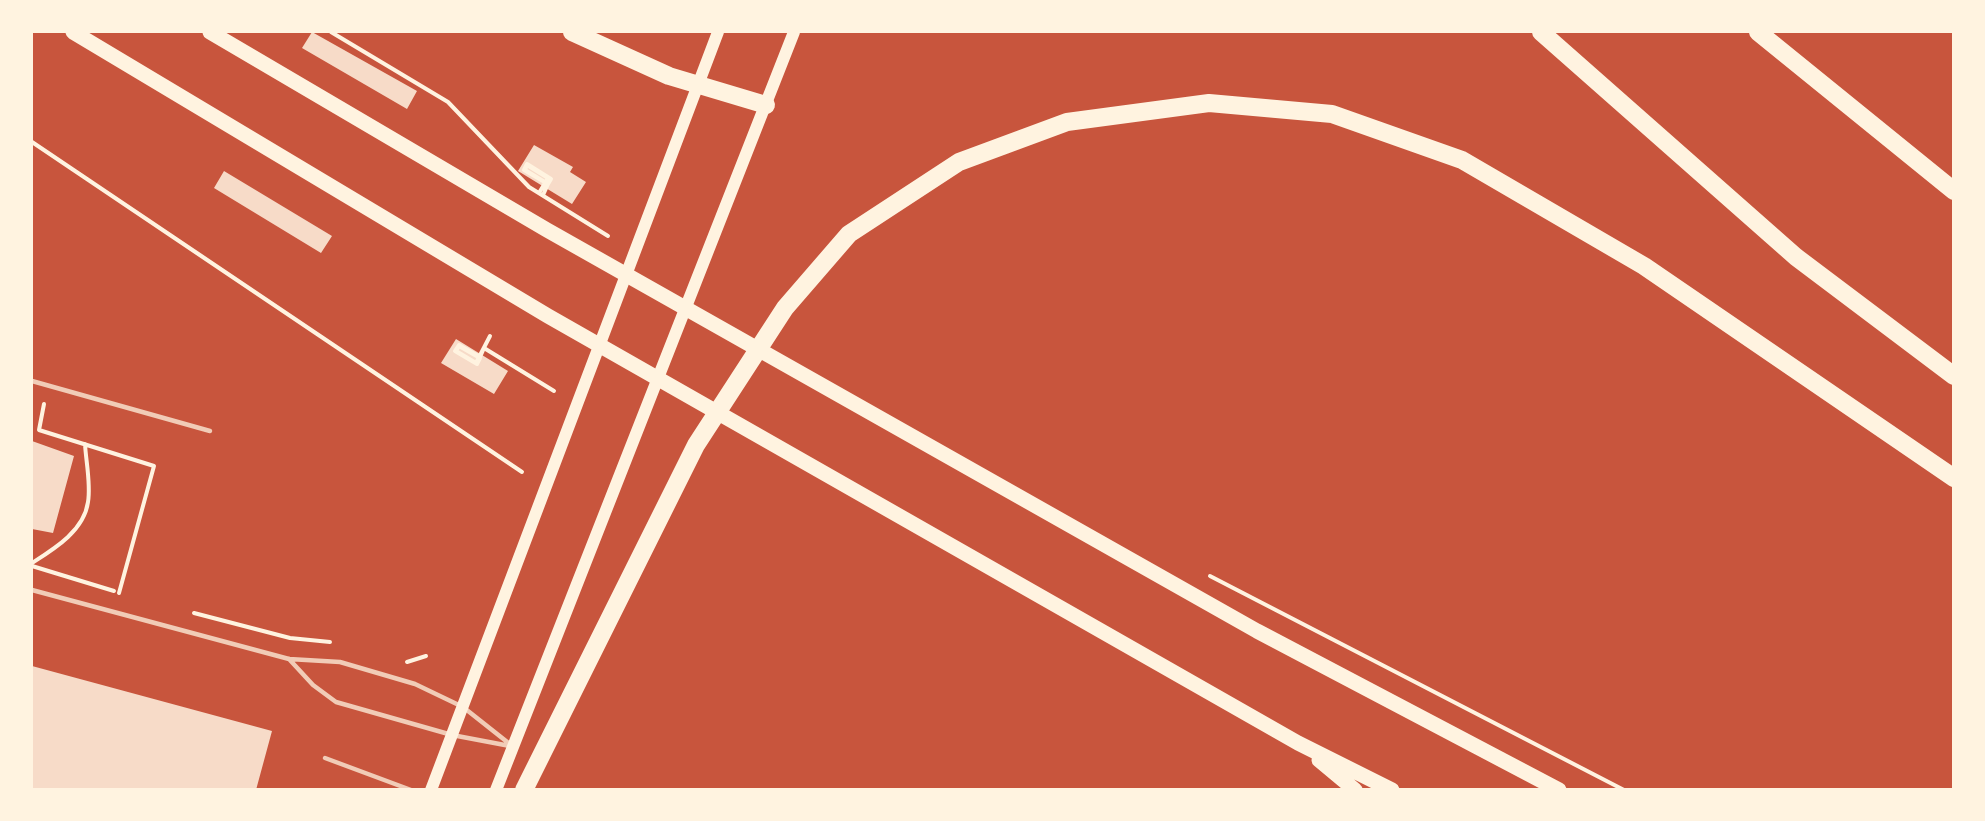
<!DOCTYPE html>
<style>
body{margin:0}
#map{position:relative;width:1985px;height:821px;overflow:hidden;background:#c8553d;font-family:Commissioner,sans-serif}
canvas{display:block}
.frame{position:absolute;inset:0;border:33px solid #fff3e0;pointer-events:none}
</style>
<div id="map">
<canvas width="1985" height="821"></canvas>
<div class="frame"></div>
</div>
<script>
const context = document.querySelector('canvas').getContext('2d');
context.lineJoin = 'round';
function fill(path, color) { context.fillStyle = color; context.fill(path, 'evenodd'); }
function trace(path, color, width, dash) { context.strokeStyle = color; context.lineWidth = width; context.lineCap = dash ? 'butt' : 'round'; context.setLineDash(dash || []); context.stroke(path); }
fill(new Path2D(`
 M 312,32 L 417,91 L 407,109 L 302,48 Z
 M 534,145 L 573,167 L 570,172 L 586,182 L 572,204 L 518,171 Z
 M 224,171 L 332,236 L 321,253 L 214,188 Z
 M 456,339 L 508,371 L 494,394 L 441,363 Z
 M 32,441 L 74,456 L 53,533 L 32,529 Z
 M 32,666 L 272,731 L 256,790 L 32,790 Z`), '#f7dbc8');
trace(new Path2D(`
 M 331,32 L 448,102 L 529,187 L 608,236
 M 32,142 L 522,472
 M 539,193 L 548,178 L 527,165 L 525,170 L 548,184 L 551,179 L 527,164 L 524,170 L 548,184 L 543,195
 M 490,336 L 476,363 L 456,351 L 459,346 L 480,358 L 477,364 L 455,351 L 459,345 L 480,357 L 484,348 L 554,391
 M 44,404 L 39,430 L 154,466 L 119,593
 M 32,563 C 54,549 84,531 88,502 C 91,484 86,462 85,444
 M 32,566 L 114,591
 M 1210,576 L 1624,790
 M 194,613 L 290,638 L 330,642
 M 407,662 L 426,656`), '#fff3e0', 4);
trace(new Path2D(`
 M 32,381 L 210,431
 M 32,590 L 289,659 L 340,662 L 415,684 L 463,707 L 511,745
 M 289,659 L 313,685 L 336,702 L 452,735 L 510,746
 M 325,758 L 411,790`), '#f1ccb7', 4.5);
trace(new Path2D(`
 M 431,790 L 718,32
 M 496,790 L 794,32`), '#fff3e0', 12);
trace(new Path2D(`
 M 73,32 L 548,316 L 1298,743 L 1392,790
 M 210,32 L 547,230 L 1257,631 L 1559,790
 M 1319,760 L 1355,790`), '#fff3e0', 15);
trace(new Path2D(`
 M 572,32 L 669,76 L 766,105
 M 1541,32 L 1796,257 L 1954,376
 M 1758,32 L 1954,191
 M 524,790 L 696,445 L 785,308 L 849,234 L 959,162 L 1067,122 L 1209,103 L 1332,114 L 1462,160 L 1644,266 L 1954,478`), '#fff3e0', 18);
</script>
